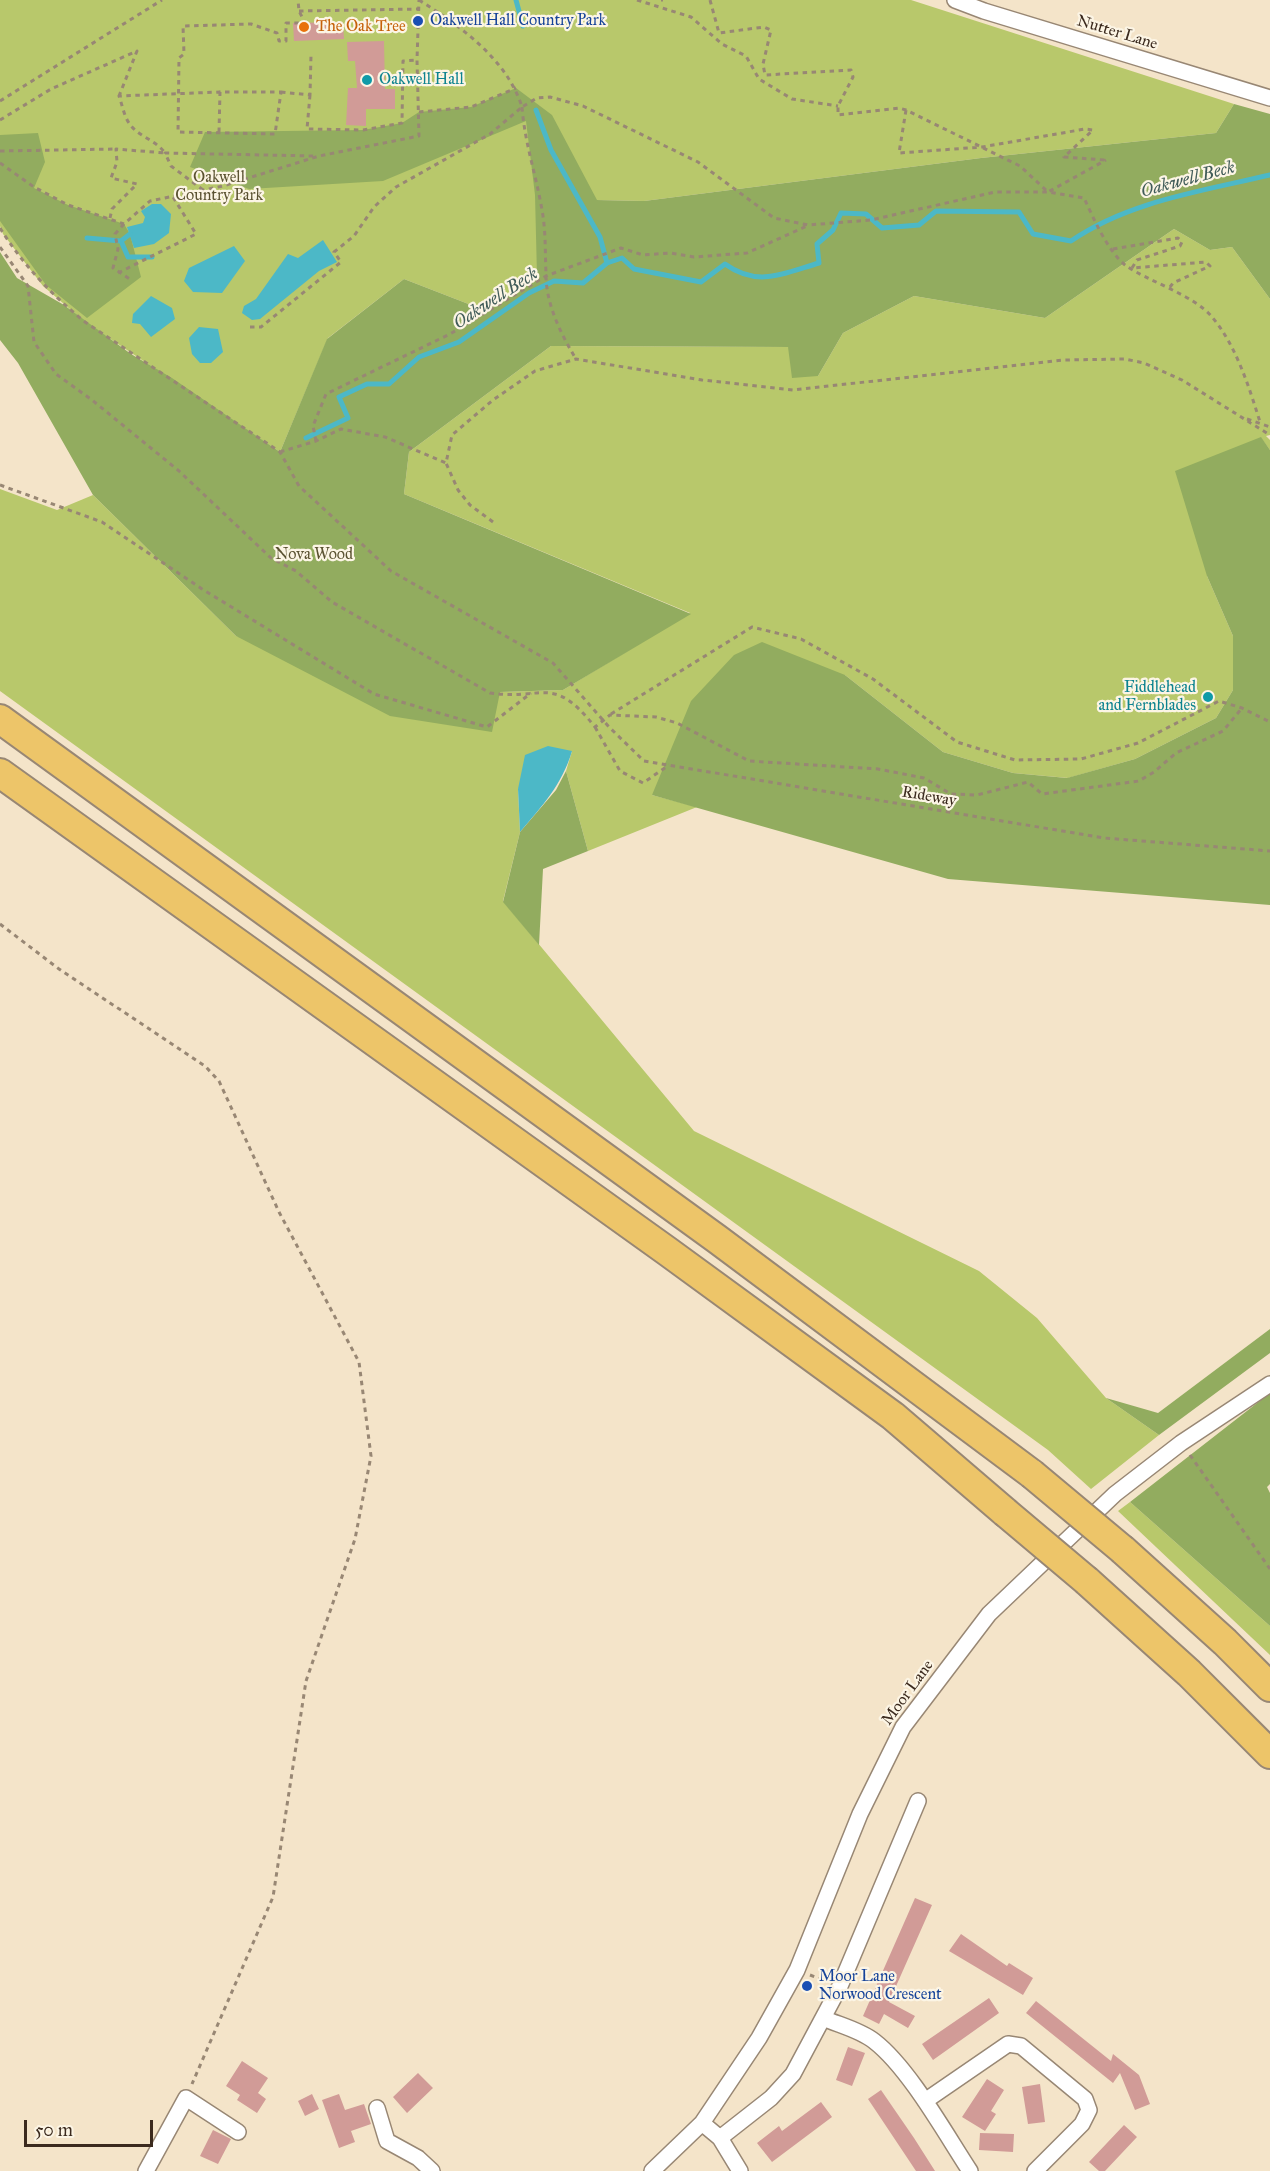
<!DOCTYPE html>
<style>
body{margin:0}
#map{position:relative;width:1270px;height:2171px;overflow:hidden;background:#f4e4c9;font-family:"IM FELL Great Primer",serif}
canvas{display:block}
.scale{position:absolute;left:24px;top:2120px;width:129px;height:27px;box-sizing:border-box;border:3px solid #3b2a1e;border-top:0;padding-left:8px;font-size:18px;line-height:21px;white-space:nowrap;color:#3b2a1e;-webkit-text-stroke:4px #fcf5e5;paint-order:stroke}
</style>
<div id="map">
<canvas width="1270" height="2171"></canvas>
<div class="scale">50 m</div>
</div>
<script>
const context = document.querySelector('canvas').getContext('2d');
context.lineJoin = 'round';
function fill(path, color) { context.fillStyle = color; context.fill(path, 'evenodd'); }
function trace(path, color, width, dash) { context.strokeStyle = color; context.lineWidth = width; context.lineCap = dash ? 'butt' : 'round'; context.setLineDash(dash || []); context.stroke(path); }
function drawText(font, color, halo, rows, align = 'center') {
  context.font = font + ' "IM FELL Great Primer",serif'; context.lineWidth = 4.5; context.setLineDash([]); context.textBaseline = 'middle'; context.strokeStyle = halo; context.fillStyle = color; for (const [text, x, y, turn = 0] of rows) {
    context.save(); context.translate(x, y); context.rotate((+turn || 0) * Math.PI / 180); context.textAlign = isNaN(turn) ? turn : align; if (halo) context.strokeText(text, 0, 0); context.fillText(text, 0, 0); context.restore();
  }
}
fill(new Path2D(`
 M 0,0 L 911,0 L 1234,104 L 1216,133 L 981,158 L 644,201 L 597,200 L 537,276 L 484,310 L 404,279 L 328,338 L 280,452 L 85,322 L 43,286 L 3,234 L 0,226 Z
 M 1174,229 L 1210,250 L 1232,247 L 1270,299 L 1270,435 L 1266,436 L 1270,440 L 1270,450 L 1261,438 L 1207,576 L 1233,636 L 1233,690 L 1216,718 L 1135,759 L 1068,778 L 1013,773 L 943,752 L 845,675 L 652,795 L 697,807 L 588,851 L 566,771 L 572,751 L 518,789 L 520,832 L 503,901 L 694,1131 L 979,1271 L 1037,1318 L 1106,1398 L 1159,1435 L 1091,1489 L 1048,1450 L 0,691 L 0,489 L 57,510 L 93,495 L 236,636 L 500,692 L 563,690 L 690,613 L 404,494 L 409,452 L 551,346 L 788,347 L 818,376 L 843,333 L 914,296 L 1045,318 Z
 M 1130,1502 L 1270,1626 L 1270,1655 L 1118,1511 Z`), '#b8c86b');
fill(new Path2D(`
 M 516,88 L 552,115 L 597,200 L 644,201 L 981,158 L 1216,133 L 1234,104 L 1270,114 L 1270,299 L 1232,247 L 1210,250 L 1174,229 L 1045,318 L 914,296 L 843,333 L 818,376 L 792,378 L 788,347 L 551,346 L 409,452 L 404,494 L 691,614 L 563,690 L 500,692 L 492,732 L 390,716 L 236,636 L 93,495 L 18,363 L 0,340 L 0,252 L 17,278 L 64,305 L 131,354 L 172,378 L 280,452 L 327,339 L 404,279 L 484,310 L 537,276 L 535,195 L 526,121 L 383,181 L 249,189 L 190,167 L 205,132 L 363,130 L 402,123 L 419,112 L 471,107 Z
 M 38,133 L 45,162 L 34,188 L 68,205 L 124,224 L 130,234 L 141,277 L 87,318 L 46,285 L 0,221 L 0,135 Z
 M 1261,437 L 1270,450 L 1270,905 L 948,879 L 652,795 L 691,701 L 734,655 L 762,642 L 845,675 L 943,752 L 1013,773 L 1067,778 L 1135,759 L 1216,718 L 1233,690 L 1233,636 L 1207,576 L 1175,471 Z
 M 566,771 L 588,851 L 543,869 L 539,945 L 503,902 L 520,832 L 556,790 Z
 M 1270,1329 L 1270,1353 L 1159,1435 L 1106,1398 L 1158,1413 Z
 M 1270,1393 L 1270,1484 L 1267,1487 L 1270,1493 L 1270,1626 L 1130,1502 Z`), '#92ac5f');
fill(new Path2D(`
 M 152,204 L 161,204 L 171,214 L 169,233 L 154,244 L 134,248 L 127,227 L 143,223 L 145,217 L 141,211 Z
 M 323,240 L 337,262 L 319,271 L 260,319 L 252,320 L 242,313 L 244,306 L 256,299 L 288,254 L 298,258 Z
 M 234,246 L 245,261 L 222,293 L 193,292 L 184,281 L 189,268 Z
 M 151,296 L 172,308 L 175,319 L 151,337 L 140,324 L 132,323 L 133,314 Z
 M 199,327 L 218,329 L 223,352 L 211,363 L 200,363 L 192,354 L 189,338 Z
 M 548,746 L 572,751 C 562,785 542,806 520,832 L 518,789 L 525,755 Z`), '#4cb8c7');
trace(new Path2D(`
 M 516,0 L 523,26
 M 536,110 L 551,150 L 600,237 L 607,263
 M 87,238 L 121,241 L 130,234
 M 121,241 L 128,257 L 152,257
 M 306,438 L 348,418 L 339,397 L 367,384 L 389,384 L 419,357 L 459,342 L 529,293 L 554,281 L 583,283 L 607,263 L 622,258 L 634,269 L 701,282 L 725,264 C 758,288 785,273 819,263 L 817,244 L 833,230 L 841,213 L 866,214 L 882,228 L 919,225 L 936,211 L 1019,212 L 1033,234 L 1071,241 C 1129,201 1203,191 1270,175`), '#4cb8c7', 5);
fill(new Path2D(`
 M 343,22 L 344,39 L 294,41 L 293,23 Z
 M 384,41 L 385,89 L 395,89 L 395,109 L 366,109 L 366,126 L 346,125 L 348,88 L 357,88 L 355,61 L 348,61 L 347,42 Z
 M 915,1898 L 932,1905 L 889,2002 L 915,2016 L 908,2028 L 884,2014 L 879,2024 L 863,2016 Z
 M 961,1934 L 1007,1966 L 1009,1963 L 1033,1978 L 1023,1995 L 949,1951 Z
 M 989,1998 L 999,2013 L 933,2060 L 922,2044 Z
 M 1036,2001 L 1111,2061 L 1113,2054 L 1139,2075 L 1150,2104 L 1135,2110 L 1120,2073 L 1113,2083 L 1026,2013 Z
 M 848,2047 L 865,2053 L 852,2086 L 836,2080 Z
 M 242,2061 L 268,2078 L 258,2093 L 266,2099 L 257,2113 L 237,2100 L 240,2095 L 226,2086 Z
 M 418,2073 L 433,2088 L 407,2113 L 393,2097 Z
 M 987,2079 L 1004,2090 L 991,2111 L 996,2114 L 985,2131 L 962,2117 Z
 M 1040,2084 L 1045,2122 L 1028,2124 L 1022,2087 Z
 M 881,2090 L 914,2138 L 935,2171 L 916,2171 L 868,2099 Z
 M 312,2094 L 319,2109 L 305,2116 L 298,2101 Z
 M 339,2094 L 345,2110 L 364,2104 L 371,2124 L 351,2131 L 355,2142 L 339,2148 L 322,2100 Z
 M 821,2102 L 832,2117 L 772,2162 L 757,2143 L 779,2126 L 782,2131 Z
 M 1124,2125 L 1137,2137 L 1105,2171 L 1099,2171 L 1089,2162 Z
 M 213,2130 L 231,2139 L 218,2164 L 200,2156 Z
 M 980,2133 L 1014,2134 L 1013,2152 L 979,2150 Z`), '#d19b97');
const street = new Path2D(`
 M 955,0 L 984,11 L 1270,98
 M 823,2018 C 839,2025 860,2030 874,2041 C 909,2068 945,2133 970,2171
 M 925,2101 L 1008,2044 L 1021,2046 L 1085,2099 L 1089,2110 L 1082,2124 L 1035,2171
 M 377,2108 L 387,2141 L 418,2158 L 432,2171
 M 702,2123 L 720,2138 L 771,2098 L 793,2074 L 840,1986 L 918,1801
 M 720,2138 L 740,2171
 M 146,2171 L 186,2098 L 238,2132
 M 652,2171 L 702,2123 L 759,2038 L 797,1970 L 860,1814 L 903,1727 L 989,1614 L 1115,1494 L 1181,1443 L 1270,1384`);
const highway = new Path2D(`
 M 0,719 L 717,1239 L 1032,1474
 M 0,773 L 667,1251 L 893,1416 L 1005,1512
 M 1123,1550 L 1225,1642 L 1270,1687
 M 1087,1581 L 1189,1673 L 1270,1754`);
trace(street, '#988774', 18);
trace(highway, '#988774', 32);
trace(new Path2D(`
 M 419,0 C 460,26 507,59 522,107 L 537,98 L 550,97 L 583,106 L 698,162 L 774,218 L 808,225 L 871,220 L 995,192 L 1048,192 L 1084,198 C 1094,219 1107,250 1125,265 C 1147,281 1194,295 1212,317 C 1236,345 1249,387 1260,422
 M 637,0 L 691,17 L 722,44 L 746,56 L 759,79 L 792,99 L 838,106
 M 661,0 L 663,0
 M 710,0 L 719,33 L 764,27 L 771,30 L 763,64 L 765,75 L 851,70 L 853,77 L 838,106 L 838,115 L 899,108 L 906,110 L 1020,166 L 1048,192 L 1106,160
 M 299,11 L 419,9
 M 281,92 L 310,95 L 311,55
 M 310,95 L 307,129 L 363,130 L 402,123 L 403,61 L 417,60
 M 0,101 L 162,0
 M 522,107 C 525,145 536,174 542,210 C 546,232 545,252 546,274 C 546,305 561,334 576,359
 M 906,110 L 899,153 L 982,147 L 1085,129 L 1093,130 L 1064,157 L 1105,160
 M 419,112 L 471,107 L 516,88
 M 0,120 L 51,89 L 137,51 L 119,96
 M 219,132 L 220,92 L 281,92 L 275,134 L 178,132 L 179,58 L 184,54 L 183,26 L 251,24 L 277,33 L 279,41 L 286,41 L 286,23 L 305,23 L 299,11 L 298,0
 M 0,151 L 116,149
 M 0,163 L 34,187 L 68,205 L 124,224 L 150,201 L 223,186 L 319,156 L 419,136 L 417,60 L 419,0
 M 203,190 L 171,166 L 165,153 L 314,156
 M 110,218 L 112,209 L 137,184 L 111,178 L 117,162 L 116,149 L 165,153 C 155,139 138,137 129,123 C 124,116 122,104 119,96 L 220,92
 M 124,224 L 115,234 L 118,249 L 113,268 L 131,280
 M 0,228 C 23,265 52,295 85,322 L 280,452 L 299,486 L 391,571 L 553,663 L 609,727 L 644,761 L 1104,838 L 1270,851
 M 0,247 L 28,286 L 34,342 L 56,374 L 92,400 L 179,471 L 271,558 L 296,571 L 332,602 L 490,693 C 544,701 552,673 595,727 L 610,715 L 656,717 L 677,723 L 749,761 L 878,769 L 924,778 L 951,794 L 977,795 L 1028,782 L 1042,794 L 1139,781 L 1154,772 L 1176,753 L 1223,731 L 1242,708
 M 1113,249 L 1178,238 L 1182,242 L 1180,246 L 1137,260 L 1132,268 L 1206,262 L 1210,266 L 1173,283 L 1170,287
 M 118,273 L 196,234 L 173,197
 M 250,327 L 261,327 L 341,262 L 334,252 L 354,236 L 374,207 L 396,187 L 490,134 L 522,107
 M 1247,419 L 1270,427
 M 316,441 L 313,426 L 326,394 L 450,334 L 546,276 L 621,248 L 643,255 L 670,253 L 694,257 L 747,253 L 807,226
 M 280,452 L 316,441 L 341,429 L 385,437 L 446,463
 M 0,485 L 102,522 L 202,589 L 374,694 L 487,727 L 531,693
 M 493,522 L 470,505 L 458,490 L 446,463 L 452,435 L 493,400 L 535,371 L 576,359 L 702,380 L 793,390 L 1064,360 L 1125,359 L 1144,363 L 1182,380 L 1270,435
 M 611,714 L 752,627 L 801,639 L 873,679 L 957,742 L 1015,760 L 1081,759 L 1138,743 L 1219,701 L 1242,708 L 1270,722
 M 595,727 L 620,771 L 643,783 L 669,765
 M 0,924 L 59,969 L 205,1066 L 219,1081 L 279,1212 L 359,1362 L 371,1456 L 355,1539 L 306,1681 L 273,1897 L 192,2084
 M 1190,1455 L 1270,1569
 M 810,1975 L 826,1981`), '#988774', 3, [4.5, 4.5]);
trace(street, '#fff', 15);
trace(highway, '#edc569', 28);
const highwayBridge = new Path2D(`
 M 1032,1474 L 1123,1550
 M 1005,1512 L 1087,1581`);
trace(highwayBridge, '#988774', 32, []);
trace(highwayBridge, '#edc569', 28);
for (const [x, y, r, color] of [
 [418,21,6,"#1a4fb4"],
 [304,27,6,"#e8710a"],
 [367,80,6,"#0f9aa8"],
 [1208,697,6,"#0f9aa8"],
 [807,1986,6,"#1a4fb4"]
]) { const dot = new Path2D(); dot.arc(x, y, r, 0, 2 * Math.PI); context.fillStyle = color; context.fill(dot); trace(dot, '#fcf5e5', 2); }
drawText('16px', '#164399', '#fcf5e5', [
 ["Oakwell Hall Country Park",430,21],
 ["Moor Lane",819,1977],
 ["Norwood Crescent",819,1995]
], 'left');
drawText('16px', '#c56008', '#fcf5e5', [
 ["The Oak Tree",316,27]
], 'left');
drawText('16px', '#3b2a1e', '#fcf5e5', [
 ["Nutter Lane",1117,33,17],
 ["Rideway",929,797,10],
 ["Moor Lane",908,1693,-54]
]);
drawText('16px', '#0d838f', '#fcf5e5', [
 ["Oakwell Hall",379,80],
 ["Fiddlehead",1196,688,"right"],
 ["and Fernblades",1196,706,"right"]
], 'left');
drawText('16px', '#5a5231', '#fcf5e5', [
 ["Oakwell",219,178],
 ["Country Park",219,196],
 ["Nova Wood",314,555]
]);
drawText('italic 18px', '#415c59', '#fcf5e5', [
 ["Oakwell Beck",1188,180,-15],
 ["Oakwell Beck",496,299,-33]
]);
</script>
